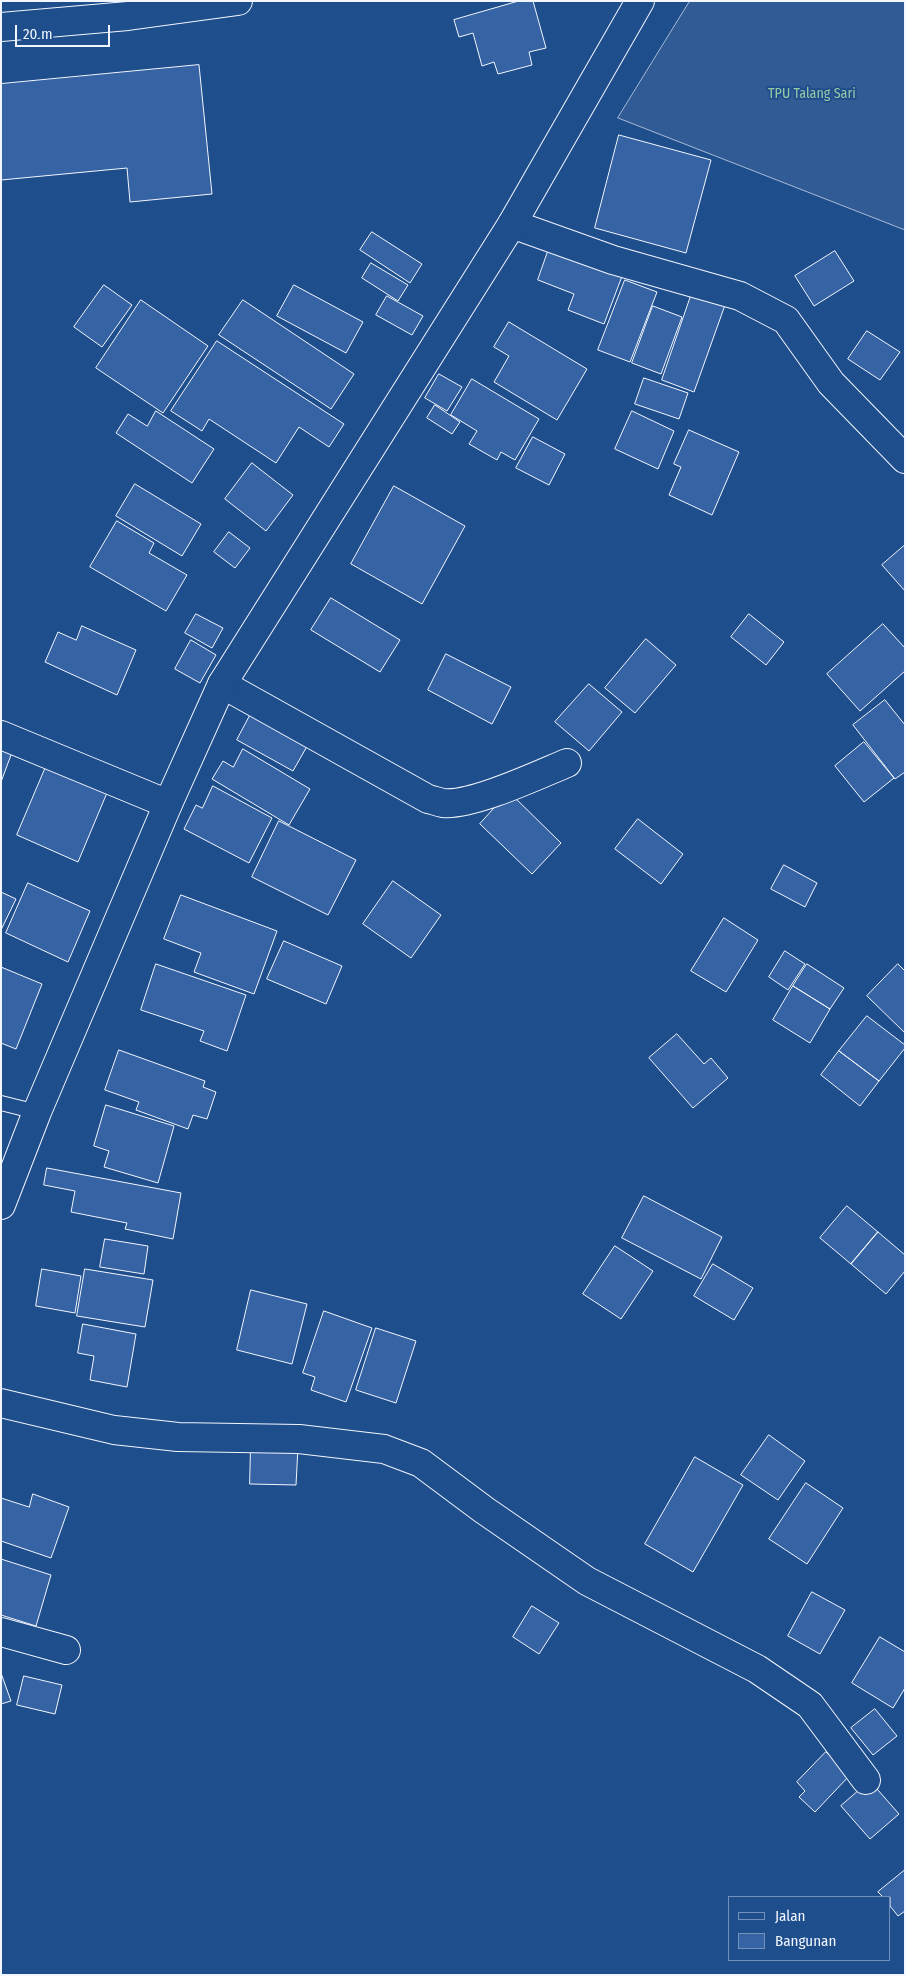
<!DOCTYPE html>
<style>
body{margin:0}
#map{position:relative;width:906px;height:1976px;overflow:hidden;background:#1f4e8c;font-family:"Fira Sans Condensed",sans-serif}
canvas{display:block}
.frame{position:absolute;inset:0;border:2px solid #f2f6ff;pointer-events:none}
.legend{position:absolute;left:728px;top:1896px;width:162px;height:65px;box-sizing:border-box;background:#1f4e8c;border:1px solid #7391ba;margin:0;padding:6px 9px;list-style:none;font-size:15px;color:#f2f6ff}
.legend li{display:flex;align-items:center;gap:10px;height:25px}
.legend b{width:25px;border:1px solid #7391ba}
.scale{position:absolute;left:15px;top:25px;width:95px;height:22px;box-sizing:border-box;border:2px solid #f2f6ff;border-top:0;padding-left:6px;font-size:15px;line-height:18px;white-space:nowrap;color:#f2f6ff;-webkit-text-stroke:4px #1f4e8c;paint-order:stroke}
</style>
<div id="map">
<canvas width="906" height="1976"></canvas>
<div class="frame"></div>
<ul class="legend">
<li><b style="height:6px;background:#1f4e8c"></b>Jalan</li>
<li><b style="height:14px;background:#3563a3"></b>Bangunan</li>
</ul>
<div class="scale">20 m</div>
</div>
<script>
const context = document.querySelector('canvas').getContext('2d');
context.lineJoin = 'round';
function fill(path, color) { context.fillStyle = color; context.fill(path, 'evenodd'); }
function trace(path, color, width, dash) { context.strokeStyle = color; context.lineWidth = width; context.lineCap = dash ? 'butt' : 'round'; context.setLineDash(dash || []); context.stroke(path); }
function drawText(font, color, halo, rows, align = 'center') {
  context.font = font + ' "Fira Sans Condensed",sans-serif'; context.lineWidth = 4; context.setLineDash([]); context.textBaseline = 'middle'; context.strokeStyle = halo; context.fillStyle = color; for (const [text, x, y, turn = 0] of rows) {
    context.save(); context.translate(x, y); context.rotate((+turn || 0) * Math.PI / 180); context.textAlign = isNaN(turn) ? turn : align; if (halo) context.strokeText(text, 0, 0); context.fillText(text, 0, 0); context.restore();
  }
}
const built = new Path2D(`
 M 690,1 L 905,1 L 905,230 L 618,118 Z`);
fill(built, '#305b95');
trace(built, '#a8bbd7', 1);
const building = new Path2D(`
 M 519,1 L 533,1 L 546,48 L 529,52 L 532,65 L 498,74 L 494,62 L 482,66 L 473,33 L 459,37 L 454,20 Z
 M 199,65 L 212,194 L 130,202 L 127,168 L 1,180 L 1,84 Z
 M 619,135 L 711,160 L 686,253 L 595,228 Z
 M 372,232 L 422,264 L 410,283 L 360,250 Z
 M 551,243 L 624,271 L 604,324 L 568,310 L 574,294 L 538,280 Z
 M 835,251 L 854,281 L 814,306 L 795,276 Z
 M 371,263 L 408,285 L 398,301 L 362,278 Z
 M 625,280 L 657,292 L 630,362 L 598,350 Z
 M 104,285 L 132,305 L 102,347 L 74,327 Z
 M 294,285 L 363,322 L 346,353 L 277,316 Z
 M 692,293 L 725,305 L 694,392 L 662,380 Z
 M 387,296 L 423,316 L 412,335 L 376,315 Z
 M 141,300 L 208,346 L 163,413 L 96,368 Z
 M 243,300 L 354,374 L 331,409 L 219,335 Z
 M 653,306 L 682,317 L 661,374 L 632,363 Z
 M 509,322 L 587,369 L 557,420 L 494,382 L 509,356 L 494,347 Z
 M 867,331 L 900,352 L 880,380 L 848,359 Z
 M 217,341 L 344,424 L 329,447 L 299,427 L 276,463 L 209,419 L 202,431 L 171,411 Z
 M 439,374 L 462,387 L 447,411 L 425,398 Z
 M 644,378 L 688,393 L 679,419 L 635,404 Z
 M 472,379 L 539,419 L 515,460 L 501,452 L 497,460 L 469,444 L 477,431 L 451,415 Z
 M 435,405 L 460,422 L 452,434 L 427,418 Z
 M 156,411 L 214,449 L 192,483 L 116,433 L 128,414 L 147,426 Z
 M 632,411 L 674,431 L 658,469 L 615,449 Z
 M 689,430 L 739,452 L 712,515 L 669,495 L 681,467 L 674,464 Z
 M 533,437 L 565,454 L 549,485 L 516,468 Z
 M 252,463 L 293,495 L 266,531 L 225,499 Z
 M 135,484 L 201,524 L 182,556 L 116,516 Z
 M 394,486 L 465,526 L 422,604 L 351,564 Z
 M 117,521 L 154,543 L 149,553 L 187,575 L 166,611 L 90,567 Z
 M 229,532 L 250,548 L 235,568 L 214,552 Z
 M 905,545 L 905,591 L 882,565 Z
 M 331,598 L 400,640 L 380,672 L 311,630 Z
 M 196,614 L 223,628 L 212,648 L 185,633 Z
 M 749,614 L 784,642 L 766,665 L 731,637 Z
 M 883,624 L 905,648 L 905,671 L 860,711 L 827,674 Z
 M 82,626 L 136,650 L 117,695 L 45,662 L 58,632 L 76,640 Z
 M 646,639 L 676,665 L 635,713 L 605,688 Z
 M 191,640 L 216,655 L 200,683 L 175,669 Z
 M 446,654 L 511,687 L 492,724 L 428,690 Z
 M 589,684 L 622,712 L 589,751 L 555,722 Z
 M 885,700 L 905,725 L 905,772 L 895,779 L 853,725 Z
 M 253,710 L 310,741 L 293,771 L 237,740 Z
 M 1,742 L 14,747 L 1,782 Z
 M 864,742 L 894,778 L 864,802 L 835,766 Z
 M 243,749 L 310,789 L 289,825 L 212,779 L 223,761 L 233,767 Z
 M 48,762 L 109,788 L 78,862 L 17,835 Z
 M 213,786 L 272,818 L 249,863 L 184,829 L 196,805 L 202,808 Z
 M 509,792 L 561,843 L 532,874 L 480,824 Z
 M 638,819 L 683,854 L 661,884 L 615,849 Z
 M 279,821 L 356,860 L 328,915 L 252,877 Z
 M 784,865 L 817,883 L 805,907 L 771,889 Z
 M 393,881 L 441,915 L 411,958 L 363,924 Z
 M 28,883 L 90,911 L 68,962 L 6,933 Z
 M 1,892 L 16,899 L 1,930 Z
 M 181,895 L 277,931 L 254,994 L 194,972 L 201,953 L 164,939 Z
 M 724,918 L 758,940 L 726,992 L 691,971 Z
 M 284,941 L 342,966 L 326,1004 L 267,979 Z
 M 785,951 L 805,964 L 788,990 L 769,977 Z
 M 156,964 L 246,995 L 227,1051 L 200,1041 L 204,1031 L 141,1010 Z
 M 807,964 L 844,988 L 830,1009 L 793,986 Z
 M 898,964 L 905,971 L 905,1033 L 867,996 Z
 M 1,967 L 42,984 L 16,1049 L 1,1043 Z
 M 793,986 L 830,1009 L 810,1043 L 773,1020 Z
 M 867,1016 L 905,1045 L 905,1048 L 879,1081 L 839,1051 Z
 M 677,1034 L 704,1064 L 711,1058 L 728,1078 L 693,1108 L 649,1058 Z
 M 119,1050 L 205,1081 L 203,1087 L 216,1092 L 207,1119 L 193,1115 L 188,1129 L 136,1110 L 139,1102 L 105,1090 Z
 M 839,1051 L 879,1081 L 860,1106 L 821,1075 Z
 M 106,1105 L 174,1126 L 158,1183 L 104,1167 L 109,1151 L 94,1146 Z
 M 47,1168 L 181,1193 L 173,1239 L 125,1229 L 127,1223 L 71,1212 L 75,1191 L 44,1185 Z
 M 644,1196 L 722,1237 L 701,1279 L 622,1238 Z
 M 847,1206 L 878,1232 L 851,1264 L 820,1238 Z
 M 878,1232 L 905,1255 L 905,1271 L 886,1294 L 851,1264 Z
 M 105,1239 L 148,1246 L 144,1274 L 100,1267 Z
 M 615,1246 L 653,1271 L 621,1319 L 583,1294 Z
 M 713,1264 L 753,1288 L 734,1320 L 694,1296 Z
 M 42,1269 L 81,1276 L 75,1313 L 36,1306 Z
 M 85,1269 L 153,1280 L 145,1327 L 77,1316 Z
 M 251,1290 L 307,1304 L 292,1364 L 237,1350 Z
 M 324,1311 L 372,1328 L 346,1402 L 311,1390 L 315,1377 L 303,1373 Z
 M 83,1324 L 136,1334 L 127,1387 L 90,1380 L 94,1356 L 78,1353 Z
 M 376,1328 L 416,1341 L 396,1403 L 356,1390 Z
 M 769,1435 L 805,1461 L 778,1500 L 741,1475 Z
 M 251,1445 L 298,1447 L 296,1485 L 250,1484 Z
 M 695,1457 L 743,1485 L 693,1572 L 645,1544 Z
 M 806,1483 L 843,1508 L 807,1564 L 769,1539 Z
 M 33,1494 L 69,1507 L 51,1558 L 1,1541 L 1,1498 L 29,1507 Z
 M 1,1559 L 51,1575 L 36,1626 L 1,1615 Z
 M 812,1592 L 845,1610 L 820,1654 L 788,1636 Z
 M 532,1606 L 559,1623 L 539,1654 L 513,1637 Z
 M 880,1637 L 905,1652 L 905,1688 L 893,1708 L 852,1683 Z
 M 1,1673 L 11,1701 L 1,1704 Z
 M 24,1676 L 62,1685 L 55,1714 L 17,1705 Z
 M 875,1709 L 897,1736 L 873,1755 L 851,1728 Z
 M 826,1752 L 850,1775 L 815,1812 L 799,1797 L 805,1791 L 797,1782 Z
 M 870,1781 L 899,1814 L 870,1839 L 841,1806 Z
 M 905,1870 L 905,1911 L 898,1916 L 890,1906 L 890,1897 L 883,1897 L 878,1892 Z`);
fill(building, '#3563a3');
trace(building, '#f2f6ff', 1);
const service = new Path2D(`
 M 1,1103 L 37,1112`);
const minor = new Path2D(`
 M 512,224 L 613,260 L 740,296 L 786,320 L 831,383 L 905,459
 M 222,684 L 428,799 C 433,800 438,802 443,803 C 472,806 538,775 567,763
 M 1,735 L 168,804
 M 1,1403 L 114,1430 L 178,1437 L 299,1439 L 384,1449 L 421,1463 L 484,1510 L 587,1581 L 757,1669 L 810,1705 L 866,1780
 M 1,1632 L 66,1650`);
const tertiary = new Path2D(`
 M 1,1205 L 37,1112 L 168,804 L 222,684 L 512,224 L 640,1`);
const trunk = new Path2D(`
 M 1,27 L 128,16 L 238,1`);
trace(service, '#f2f6ff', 16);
trace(minor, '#f2f6ff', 30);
trace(tertiary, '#f2f6ff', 30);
trace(trunk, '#f2f6ff', 30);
trace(service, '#1f4e8c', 14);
trace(minor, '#1f4e8c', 28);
trace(tertiary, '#1f4e8c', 28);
trace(trunk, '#1f4e8c', 28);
drawText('14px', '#97c8a6', '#1f4e8c', [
 ["TPU Talang Sari",812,94]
]);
</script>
